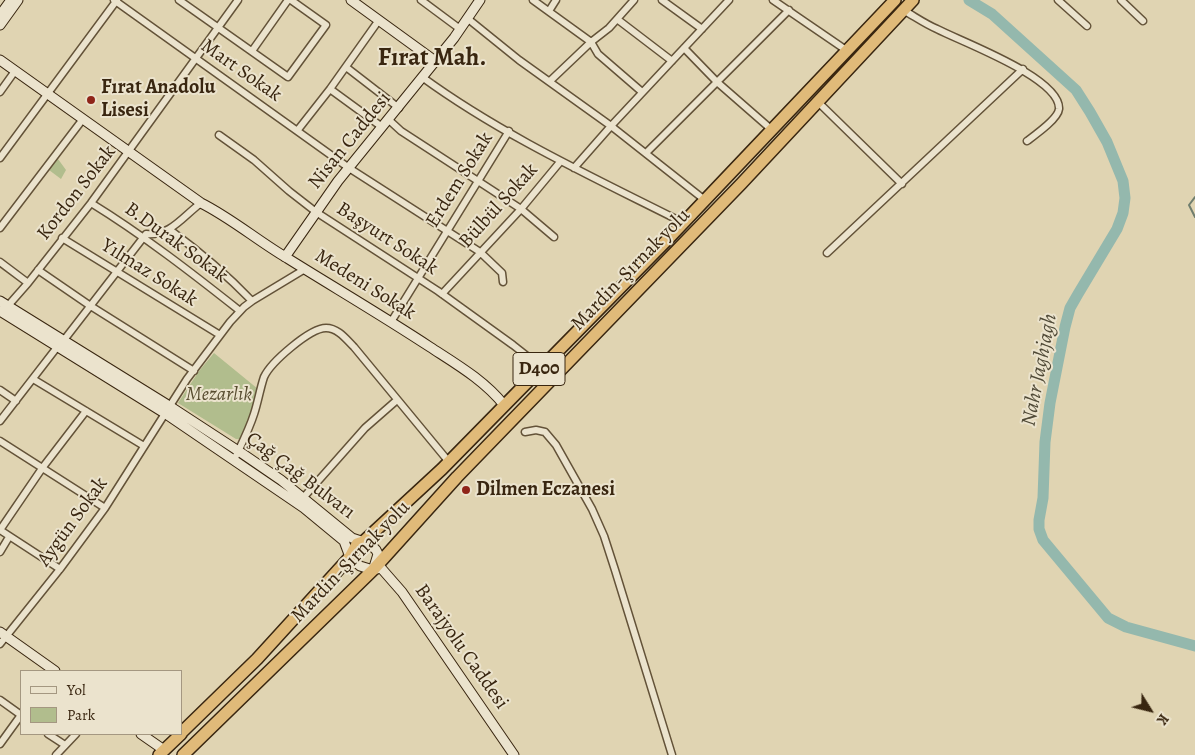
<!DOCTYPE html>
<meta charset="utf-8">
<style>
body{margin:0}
#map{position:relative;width:1195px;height:755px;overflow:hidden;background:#e0d4b2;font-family:Alegreya,serif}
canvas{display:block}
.legend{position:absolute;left:20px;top:670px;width:162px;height:65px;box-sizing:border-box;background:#ebe3cd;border:1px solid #a49781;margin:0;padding:6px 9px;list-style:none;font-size:15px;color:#392610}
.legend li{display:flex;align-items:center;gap:10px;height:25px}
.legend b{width:25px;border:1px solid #a49781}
.north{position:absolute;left:1125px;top:685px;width:50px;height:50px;-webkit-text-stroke:4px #ebe3cd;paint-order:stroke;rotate:126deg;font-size:14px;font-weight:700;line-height:20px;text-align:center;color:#392610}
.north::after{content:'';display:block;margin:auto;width:18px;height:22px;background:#392610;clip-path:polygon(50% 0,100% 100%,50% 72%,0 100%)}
</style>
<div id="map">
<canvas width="1195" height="755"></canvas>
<ul class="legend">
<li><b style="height:6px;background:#ebe3cd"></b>Yol</li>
<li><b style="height:14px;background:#b1bd8d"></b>Park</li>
</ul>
<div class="north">K</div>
</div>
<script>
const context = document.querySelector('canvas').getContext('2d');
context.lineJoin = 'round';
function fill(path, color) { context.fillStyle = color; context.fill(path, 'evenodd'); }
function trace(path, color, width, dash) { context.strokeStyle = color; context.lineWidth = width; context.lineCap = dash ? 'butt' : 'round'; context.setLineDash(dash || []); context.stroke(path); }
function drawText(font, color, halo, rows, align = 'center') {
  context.font = font + ' Alegreya,serif'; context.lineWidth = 4; context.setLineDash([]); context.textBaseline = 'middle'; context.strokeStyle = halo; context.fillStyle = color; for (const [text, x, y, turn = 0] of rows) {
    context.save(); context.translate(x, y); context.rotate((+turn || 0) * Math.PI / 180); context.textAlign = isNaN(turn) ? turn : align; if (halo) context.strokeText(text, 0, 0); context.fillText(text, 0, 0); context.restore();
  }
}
fill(new Path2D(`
 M 58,159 L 66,170 L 61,179 L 49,170 Z
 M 214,353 L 258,389 L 254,405 L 240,439 L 236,439 L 178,403 L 199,371 Z`), '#b1bd8d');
trace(new Path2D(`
 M 1195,197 L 1189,205 L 1195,217`), '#707e6e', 2);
trace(new Path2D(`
 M 969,0 L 992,14 L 1076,90 L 1090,112 L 1107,142 L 1123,181 L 1125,198 L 1123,213 L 1117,229 L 1078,294 L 1070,308 L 1065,327 L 1050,403 L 1045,442 L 1043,498 L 1039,520 L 1039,529 L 1043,540 L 1108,618 L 1126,627 L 1195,646`), '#94b8ad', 11);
const street = new Path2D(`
 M 114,0 L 349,168 L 480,252 L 502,273 L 503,282
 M 179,0 L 288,77 L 326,25 L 291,0
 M 421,0 L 460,29
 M 533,0 L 591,42 L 598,54 L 642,92
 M 662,0 L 702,29
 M 773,0 L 846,50
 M 1058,0 L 1087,26
 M 1121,0 L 1143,21
 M 903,10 C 914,16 925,24 937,29 C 962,42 1061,78 1059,109 C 1058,119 1035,135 1027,141
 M 549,11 L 556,0
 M 467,18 L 519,60 L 611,126 L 706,201
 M 617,19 L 672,61
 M 684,48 L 717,82 L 772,130
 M 252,51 L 288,0
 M 346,67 L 399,108
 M 422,77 C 503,136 595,178 684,223
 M 550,81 L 591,42 L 609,28 L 634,0
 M 330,89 L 382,127
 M 0,92 L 15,71
 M 818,102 L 902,184
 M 389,120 L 401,131 L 521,209 L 554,237
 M 297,131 L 330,89 L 379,20
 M 219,135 L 254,160 L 289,191 L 316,212 L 438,291 L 513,345 L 541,367
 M 646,153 L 789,10
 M 0,158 L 117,0
 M 574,168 L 611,126 L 729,0
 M 91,203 C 143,235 192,273 240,311
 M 0,228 L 83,119
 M 170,230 C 200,252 227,275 252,301
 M 62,238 L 220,335
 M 827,253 L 1023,69
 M 0,262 L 28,283
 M 38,270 L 89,305 L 194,371
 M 442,294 L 521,209 L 560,162
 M 6,308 L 28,283 L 91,203 L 238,0
 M 391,322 L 509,131
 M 64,340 L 146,234 C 171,236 182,217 201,203
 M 33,379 L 144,446
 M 0,390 L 16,401
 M 0,421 L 58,346
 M 525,432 L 536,430 L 545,432 L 556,445 L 592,509 L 604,536 L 615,570 L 672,755
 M 0,441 L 105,508
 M 234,460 C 241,445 249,430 254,414 C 258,402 260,389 264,377 C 271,362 310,328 326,328 C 338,328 346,339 354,347 L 449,462
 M 303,498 L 365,428 L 397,400
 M 0,530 L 43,467 L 86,411
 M 0,530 L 60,569
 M 0,552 L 9,537
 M 0,644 L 60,569 L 105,508 L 187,379 L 230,322 L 244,307 L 252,301 L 305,269
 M 0,700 L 21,715
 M 48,734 L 65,745
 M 0,744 L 21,715
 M 56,755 L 76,734`);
const secondary = new Path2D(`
 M 351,0 L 435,61
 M 0,15 L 11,0
 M 0,25 L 18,0
 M 0,60 L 201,203 C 231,218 258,241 287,258 C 335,288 383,316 430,347 C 456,364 484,380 504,405
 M 285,257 L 338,181 L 454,38 L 480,0
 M 0,301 L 171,407 L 243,454 L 281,480 L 352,538 L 370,544 L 376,550 L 378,554 L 374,567
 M 0,311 L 166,414 L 304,508 L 344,541 L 350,557 L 360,566 L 373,570 L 381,568 L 402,592 L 514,755
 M 0,632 L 55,671
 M 141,734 L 164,750`);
const highway = new Path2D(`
 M 181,733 L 257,659 L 350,557 L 357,544 L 363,542 L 442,469 L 668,239 L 895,0
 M 159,755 L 181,734
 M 183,755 L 373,570 L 457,477 L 741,184 L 913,0`);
trace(street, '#635238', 9);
trace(secondary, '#392610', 11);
trace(highway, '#392610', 14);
trace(street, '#ebe3cd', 6);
trace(secondary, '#ebe3cd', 9);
trace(highway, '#e0ba79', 11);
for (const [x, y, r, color] of [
 [91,100,5,"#8f2418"],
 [466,490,5,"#8f2418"]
]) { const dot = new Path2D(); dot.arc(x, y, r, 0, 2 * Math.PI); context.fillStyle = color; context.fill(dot); trace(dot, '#ebe3cd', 2); }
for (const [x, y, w] of [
 [539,369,52]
]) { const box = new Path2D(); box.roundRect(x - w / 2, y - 16.5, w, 33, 4); context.fillStyle = '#ebe3cd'; context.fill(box); trace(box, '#392610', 1); }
drawText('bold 19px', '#392610', null, [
 ["D400",539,369]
]);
drawText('20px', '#392610', '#ebe3cd', [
 ["Mart Sokak",241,71,35],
 ["Nisan Caddesi",350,141,-51],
 ["Erdem Sokak",460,180,-58],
 ["Kordon Sokak",77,193,-52],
 ["Bülbül Sokak",499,206,-48],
 ["Başyurt Sokak",387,239,33],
 ["B.Durak Sokak",176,243,36],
 ["Mardin-Şırnak yolu",631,270,-46],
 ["Yılmaz Sokak",149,273,32],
 ["Medeni Sokak",365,285,32],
 ["Çağ Çağ Bulvarı",300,476,37],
 ["Aygün Sokak",73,522,-54],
 ["Mardin-Şırnak yolu",351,562,-46],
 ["Barajyolu Caddesi",461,647,55]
]);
drawText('bold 20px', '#392610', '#ebe3cd', [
 ["Fırat Anadolu",101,88],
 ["Lisesi",101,111],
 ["Dilmen Eczanesi",476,490]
], 'left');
drawText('italic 20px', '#574c2f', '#ebe3cd', [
 ["Mezarlık",219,395]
]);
drawText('italic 21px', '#504a37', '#ebe3cd', [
 ["Nahr Jaghjagh",1040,370,-79]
]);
drawText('bold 25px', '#392610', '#ebe3cd', [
 ["Fırat Mah.",432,59]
]);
</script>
